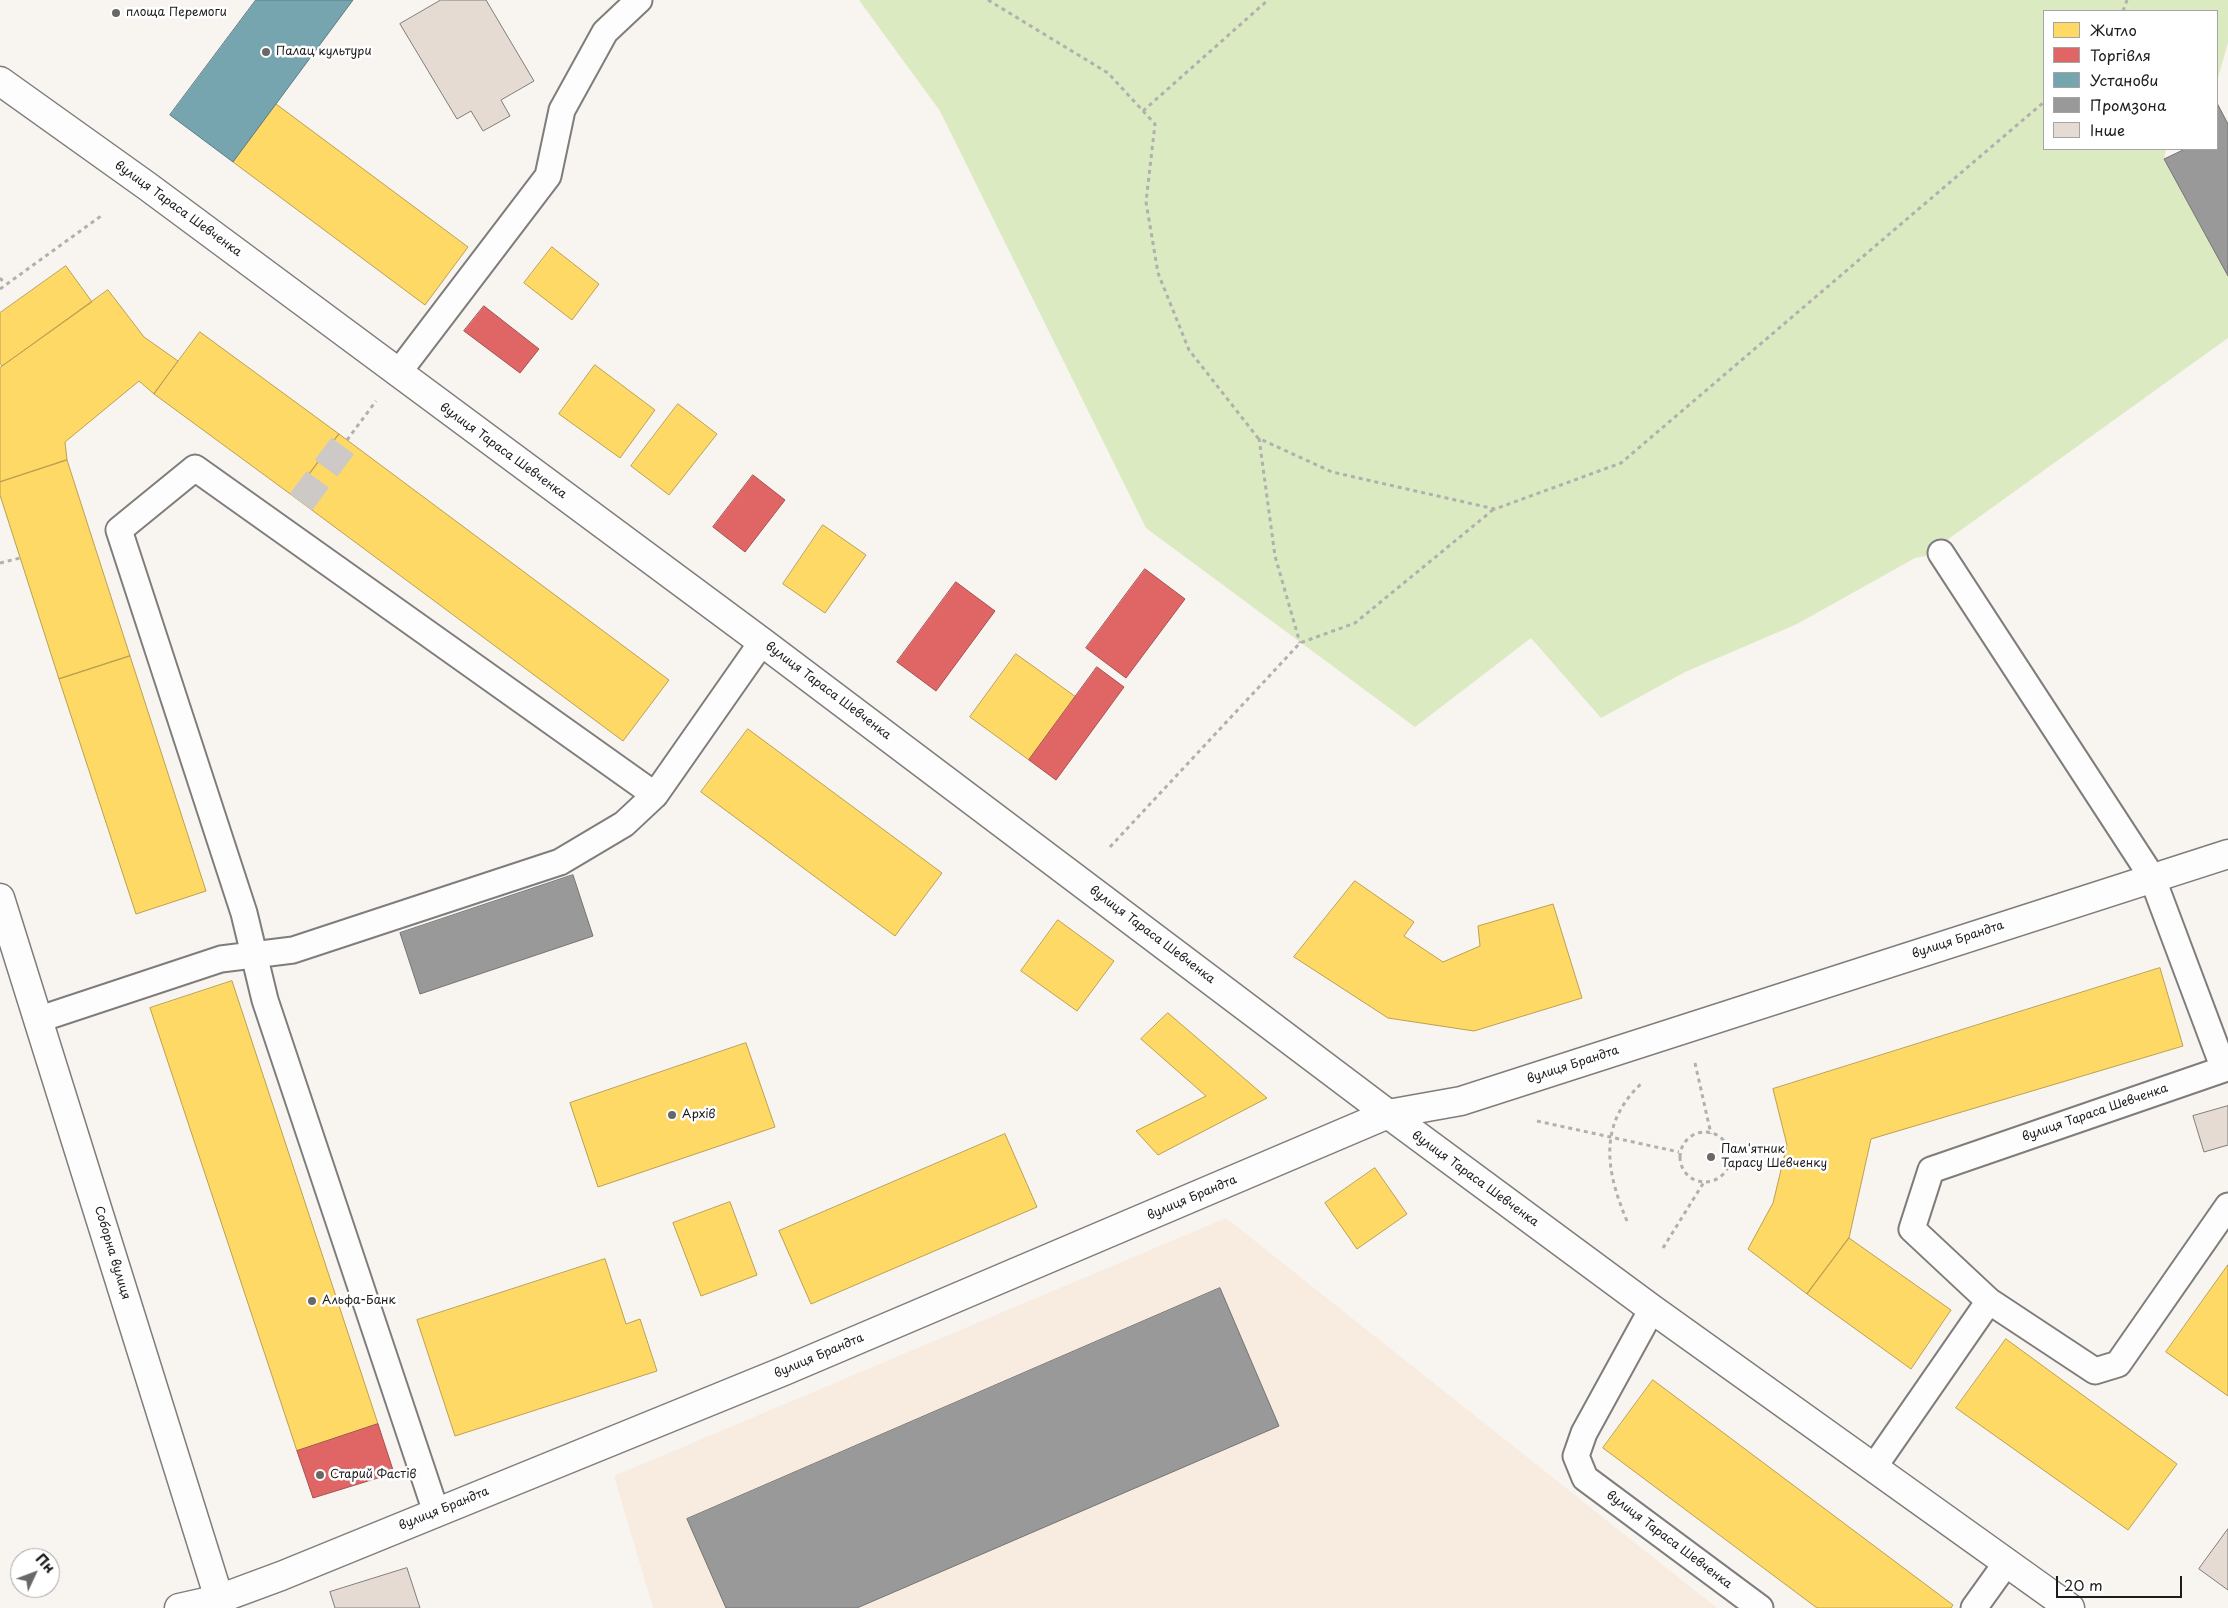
<!DOCTYPE html>
<meta charset="utf-8">
<style>
body{margin:0}
#map{position:relative;width:2228px;height:1608px;overflow:hidden;background:#f8f4f0;font-family:"Playpen Sans",sans-serif}
canvas{display:block}
.legend{position:absolute;left:2043px;top:10px;width:175px;height:140px;box-sizing:border-box;background:#fff;border:1px solid #a4a4a4;margin:0;padding:6px 9px;list-style:none;font-size:15px;color:#1c1c1c}
.legend li{display:flex;align-items:center;gap:10px;height:25px}
.legend b{width:25px;border:1px solid #a4a4a4}
.north{position:absolute;left:10px;top:1548px;width:50px;height:50px;box-sizing:border-box;background:#fff;border:1px solid #a4a4a4;border-radius:50%;rotate:47deg;font-size:14px;font-weight:700;line-height:20px;text-align:center;color:#1c1c1c}
.north::after{content:'';display:block;margin:auto;width:18px;height:22px;background:#696866;clip-path:polygon(50% 0,100% 100%,50% 72%,0 100%)}
.scale{position:absolute;left:2056px;top:1576px;width:126px;height:22px;box-sizing:border-box;border:2px solid #1c1c1c;border-top:0;padding-left:6px;font-size:15px;line-height:18px;white-space:nowrap;color:#1c1c1c;-webkit-text-stroke:4px #fff;paint-order:stroke}
</style>
<div id="map">
<canvas width="2228" height="1608"></canvas>
<ul class="legend">
<li><b style="height:14px;background:#ffd966"></b>Житло</li>
<li><b style="height:14px;background:#e06666"></b>Торгівля</li>
<li><b style="height:14px;background:#76a5af"></b>Установи</li>
<li><b style="height:14px;background:#999"></b>Промзона</li>
<li><b style="height:14px;background:#e5dbd2"></b>Інше</li>
</ul>
<div class="north">Пн</div>
<div class="scale">20 m</div>
</div>
<script>
const context = document.querySelector('canvas').getContext('2d');
context.lineJoin = 'round';
function fill(path, color) { context.fillStyle = color; context.fill(path, 'evenodd'); }
function trace(path, color, width, dash) { context.strokeStyle = color; context.lineWidth = width; context.lineCap = dash ? 'butt' : 'round'; context.setLineDash(dash || []); context.stroke(path); }
function drawText(font, color, halo, rows, align = 'center') {
  context.font = font + ' "Playpen Sans",sans-serif'; context.lineWidth = 5; context.setLineDash([]); context.textBaseline = 'middle'; context.strokeStyle = halo; context.fillStyle = color; for (const [text, x, y, turn = 0] of rows) {
    context.save(); context.translate(x, y); context.rotate((+turn || 0) * Math.PI / 180); context.textAlign = isNaN(turn) ? turn : align; if (halo) context.strokeText(text, 0, 0); context.fillText(text, 0, 0); context.restore();
  }
}
fill(new Path2D(`
 M 1226,1218 L 1717,1608 L 653,1608 L 614,1476 Z`), '#f8ece1');
fill(new Path2D(`
 M 859,0 L 2228,0 L 2228,43 L 2217,81 L 2217,11 L 2044,11 L 2044,149 L 2166,149 L 2164,160 L 2228,276 L 2228,338 L 1947,540 L 1941,553 L 1915,558 L 1797,624 L 1685,672 L 1601,718 L 1531,638 L 1415,727 L 1146,528 L 940,111 Z`), '#dbeac1');
const homes = new Path2D(`
 M 276,104 L 468,247 L 425,305 L 233,162 Z
 M 552,247 L 599,284 L 572,320 L 524,283 Z
 M 66,266 L 92,302 L 2,366 L 0,363 L 0,313 Z
 M 108,290 L 144,337 L 178,361 L 154,394 L 139,381 L 65,442 L 67,460 L 0,482 L 0,368 Z
 M 200,332 L 339,434 L 293,496 L 154,394 Z
 M 595,365 L 655,410 L 620,458 L 559,414 Z
 M 678,404 L 717,434 L 669,495 L 631,466 Z
 M 339,434 L 669,680 L 623,741 L 293,496 Z
 M 67,460 L 130,656 L 59,679 L 0,495 L 0,482 Z
 M 823,525 L 866,555 L 825,613 L 783,584 Z
 M 1016,654 L 1076,697 L 1029,760 L 970,717 Z
 M 130,656 L 206,891 L 136,914 L 59,679 Z
 M 748,729 L 942,873 L 895,936 L 701,792 Z
 M 1355,881 L 1414,922 L 1404,936 L 1443,962 L 1480,946 L 1478,926 L 1553,904 L 1582,998 L 1474,1031 L 1388,1018 L 1294,957 Z
 M 1058,920 L 1114,961 L 1077,1011 L 1021,971 Z
 M 2160,968 L 2183,1046 L 1871,1139 L 1849,1238 L 1807,1294 L 1748,1249 L 1773,1203 L 1787,1145 L 1773,1089 Z
 M 232,981 L 378,1424 L 297,1451 L 150,1008 Z
 M 1168,1013 L 1267,1098 L 1158,1155 L 1136,1131 L 1206,1096 L 1141,1039 Z
 M 746,1043 L 775,1127 L 598,1187 L 570,1103 Z
 M 1005,1134 L 1037,1207 L 811,1304 L 779,1231 Z
 M 1375,1168 L 1407,1214 L 1357,1249 L 1325,1203 Z
 M 730,1202 L 757,1275 L 701,1296 L 673,1223 Z
 M 1849,1238 L 1951,1310 L 1911,1369 L 1807,1294 Z
 M 605,1259 L 626,1324 L 640,1319 L 657,1371 L 455,1436 L 417,1320 Z
 M 2228,1265 L 2228,1396 L 2166,1352 Z
 M 2006,1339 L 2177,1464 L 2128,1530 L 1956,1408 Z
 M 1653,1380 L 1953,1605 L 1951,1608 L 1817,1608 L 1603,1448 Z`);
fill(homes, '#ffd966');
trace(homes, '#bba050', 1);
const shops = new Path2D(`
 M 484,306 L 539,349 L 520,373 L 464,331 Z
 M 753,475 L 785,500 L 745,552 L 713,527 Z
 M 1145,569 L 1185,599 L 1126,678 L 1086,648 Z
 M 956,582 L 995,611 L 936,691 L 897,662 Z
 M 1097,667 L 1124,687 L 1056,780 L 1029,760 Z
 M 378,1424 L 394,1473 L 313,1498 L 297,1451 Z`);
fill(shops, '#e06666');
trace(shops, '#a55050', 1);
const public = new Path2D(`
 M 256,0 L 353,0 L 233,162 L 170,115 Z`);
fill(public, '#76a5af');
trace(public, '#5b7c83', 1);
const industry = new Path2D(`
 M 2217,103 L 2228,124 L 2228,276 L 2164,159 L 2185,149 L 2217,149 Z
 M 573,875 L 593,936 L 420,994 L 400,933 Z
 M 1220,1288 L 1279,1426 L 857,1608 L 726,1608 L 687,1519 Z`);
fill(industry, '#999');
trace(industry, '#747474', 1);
const building = new Path2D(`
 M 441,0 L 486,0 L 534,81 L 501,100 L 510,116 L 483,131 L 471,111 L 457,119 L 400,24 Z
 M 2228,1106 L 2228,1145 L 2204,1152 L 2193,1116 Z
 M 2228,1529 L 2228,1590 L 2199,1569 Z
 M 407,1568 L 420,1608 L 335,1608 L 330,1592 Z`);
fill(building, '#e5dbd2');
trace(building, '#7f7d7b', 1);
trace(new Path2D(`
 M 301,502 L 347,440`), '#ccc9c6', 28, [28, 14]);
const service = new Path2D(`
 M 398,373 L 548,176 L 562,110 L 605,32 L 639,0
 M 40,1019 L 221,959 L 293,950 L 560,862 L 624,824 L 655,795
 M 1989,1301 L 2095,1371 L 2118,1364 L 2228,1206
 M 1652,1309 L 1584,1433 L 1576,1456 L 1585,1478 L 1760,1608
 M 1874,1467 L 1989,1301 L 1912,1229 L 1931,1170 L 2224,1069 L 2152,877 L 1941,553
 M 436,1512 L 265,1000 L 244,913 L 119,530 L 195,468 L 655,795 L 762,642
 M 1974,1608 L 2007,1562`);
const minor = new Path2D(`
 M 179,1608 L 219,1599 L 281,1576 L 784,1371 L 1388,1114`);
const tertiary = new Path2D(`
 M 1388,1114 L 1652,1309 L 2070,1608`);
const secondary = new Path2D(`
 M 0,81 L 147,186 L 762,642 L 1388,1114 L 1461,1101 L 2228,854
 M 0,898 L 222,1608`);
trace(service, '#7f7d7b', 29);
trace(minor, '#7f7d7b', 31);
trace(tertiary, '#7f7d7b', 31);
trace(secondary, '#7f7d7b', 31);
trace(new Path2D(`
 M 988,0 L 1108,73 L 1155,124 L 1146,202 L 1158,273 L 1189,350 L 1258,438 L 1332,472 L 1495,509 L 1621,463 L 2044,102
 M 2123,11 L 2127,0
 M 1143,111 L 1268,0
 M 0,278 L 5,284
 M 0,289 L 101,216
 M 1259,438 L 1275,556 L 1300,643
 M 347,440 L 376,401
 M 0,563 L 20,558
 M 1110,847 L 1300,643 L 1355,623 L 1494,509
 M 1695,1063 L 1711,1134
 M 1537,1121 L 1679,1152
 M1680 1157a25 25 0 1 1 50 0a25 25 0 1 1-50 0Z
 M 1627,1221 C 1605,1169 1598,1123 1643,1082
 M 1663,1248 L 1704,1182`), '#b1b0af', 3, [4, 4]);
trace(service, '#fefdfd', 25);
trace(minor, '#fefdfd', 28);
trace(tertiary, '#fefdfd', 28);
trace(secondary, '#fefdfd', 28);
for (const [x, y, r, color] of [
 [116,13,5,"#696866"],
 [266,52,5,"#696866"],
 [672,1115,5,"#696866"],
 [1711,1157,5,"#696866"],
 [312,1301,5,"#696866"],
 [320,1475,5,"#696866"]
]) { const dot = new Path2D(); dot.arc(x, y, r, 0, 2 * Math.PI); context.fillStyle = color; context.fill(dot); trace(dot, '#fff', 2); }
drawText('12px', '#1c1c1c', '#fff', [
 ["площа Перемоги",126,13],
 ["Палац культури",276,52],
 ["Архів",682,1115],
 ["Пам'ятник",1721,1150],
 ["Тарасу Шевченку",1721,1164],
 ["Альфа-Банк",322,1301],
 ["Старий Фастів",330,1475]
], 'left');
drawText('12px', '#1c1c1c', '#fff', [
 ["вулиця Тараса Шевченка",178,209,36],
 ["вулиця Тараса Шевченка",503,451,36],
 ["вулиця Тараса Шевченка",828,691,37],
 ["вулиця Тараса Шевченка",1152,935,37],
 ["вулиця Брандта",1958,940,-18],
 ["вулиця Брандта",1573,1065,-18],
 ["вулиця Тараса Шевченка",2095,1113,-19],
 ["вулиця Тараса Шевченка",1475,1179,36],
 ["вулиця Брандта",1192,1198,-23],
 ["Соборна вулиця",112,1253,73],
 ["вулиця Брандта",819,1356,-23],
 ["вулиця Брандта",444,1509,-22],
 ["вулиця Тараса Шевченка",1669,1540,37]
]);
</script>
